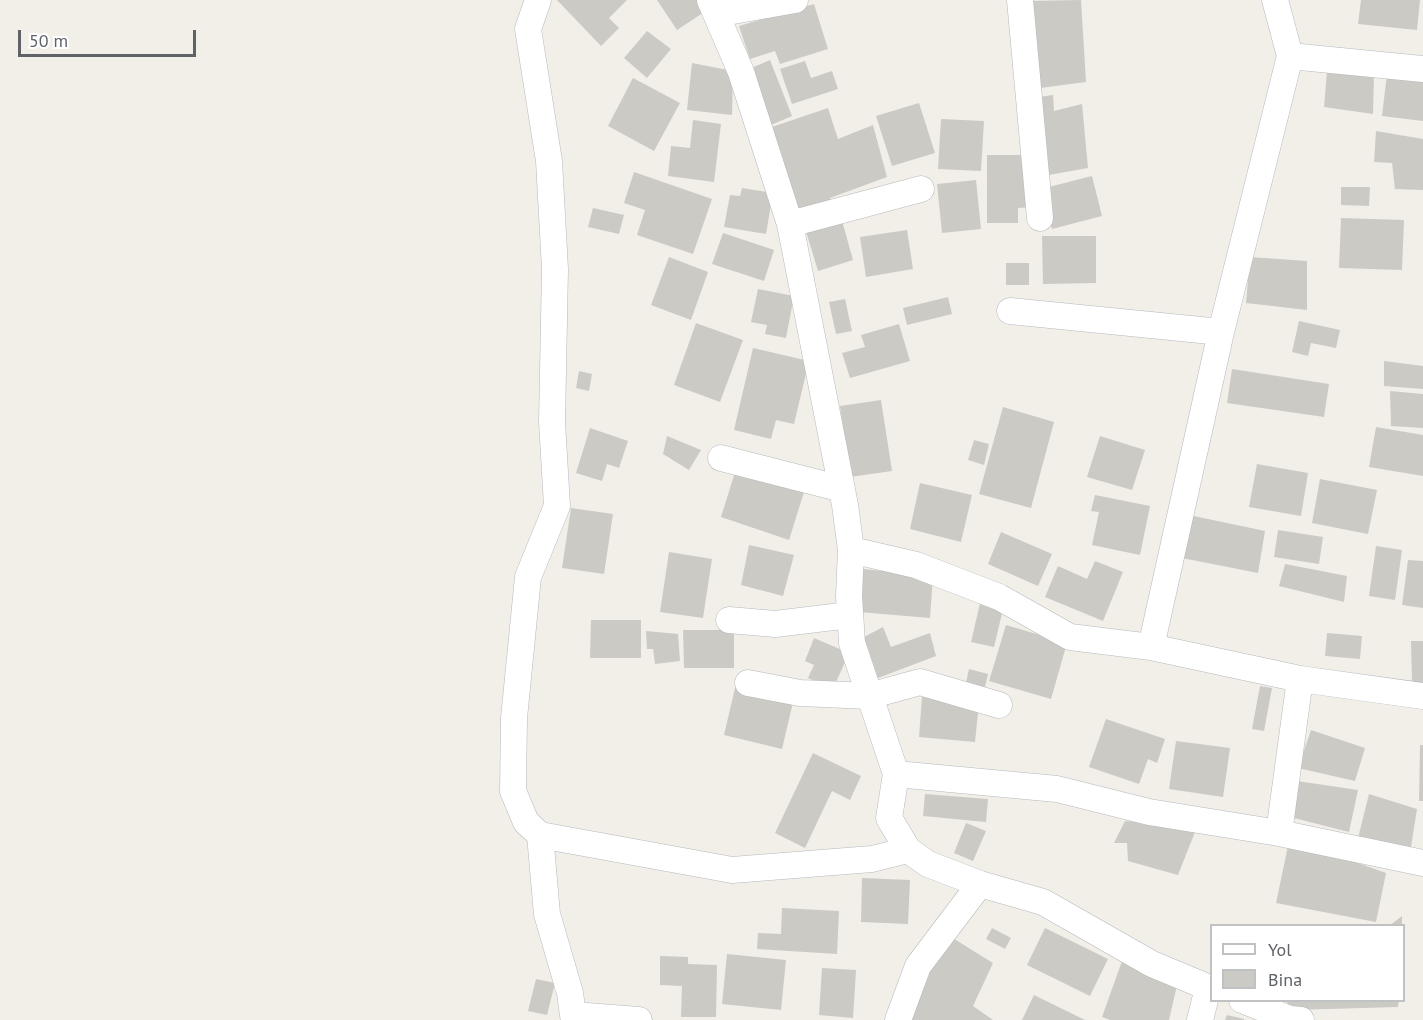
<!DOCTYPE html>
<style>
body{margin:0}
#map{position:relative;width:1423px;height:1020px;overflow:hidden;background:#f1efe8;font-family:"PT Sans",sans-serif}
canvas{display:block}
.legend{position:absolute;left:1210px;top:924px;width:195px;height:78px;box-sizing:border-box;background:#fff;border:2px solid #bfc1c3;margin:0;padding:8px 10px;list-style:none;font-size:18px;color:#5f6368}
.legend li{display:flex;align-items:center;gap:12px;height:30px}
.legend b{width:30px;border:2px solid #bfc1c3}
.scale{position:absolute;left:18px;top:30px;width:178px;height:27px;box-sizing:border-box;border:3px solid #5f6368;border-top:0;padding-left:8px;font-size:18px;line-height:21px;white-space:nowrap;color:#5f6368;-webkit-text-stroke:4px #fff;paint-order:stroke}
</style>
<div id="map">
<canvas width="1423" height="1020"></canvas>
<ul class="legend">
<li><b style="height:8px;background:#fff"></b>Yol</li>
<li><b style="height:16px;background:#cccac5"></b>Bina</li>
</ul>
<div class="scale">50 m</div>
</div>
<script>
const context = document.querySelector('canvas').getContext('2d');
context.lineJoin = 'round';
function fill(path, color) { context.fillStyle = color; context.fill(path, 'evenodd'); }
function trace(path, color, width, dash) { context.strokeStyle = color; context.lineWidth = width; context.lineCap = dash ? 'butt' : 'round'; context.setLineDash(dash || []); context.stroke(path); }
fill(new Path2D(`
 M 557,0 L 627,0 L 609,18 L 619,28 L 601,46 Z
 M 657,0 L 703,0 L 709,9 L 677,30 Z
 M 1081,0 L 1086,82 L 1040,88 L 1027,1 Z
 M 1361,0 L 1420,0 L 1417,30 L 1358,24 Z
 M 814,4 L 828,49 L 780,64 L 775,51 L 750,59 L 739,26 Z
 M 647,31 L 671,49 L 647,78 L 624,58 Z
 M 770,60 L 792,116 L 771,125 L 749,69 Z
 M 805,61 L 811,78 L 832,71 L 838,89 L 792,104 L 780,69 Z
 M 692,63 L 733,71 L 732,115 L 687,110 Z
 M 1327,71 L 1374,74 L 1373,114 L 1324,107 Z
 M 1387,74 L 1423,78 L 1423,121 L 1382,116 Z
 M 633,78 L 680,103 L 654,151 L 608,126 Z
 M 1053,95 L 1054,111 L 1082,104 L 1088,168 L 1043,176 L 1039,97 Z
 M 919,103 L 935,153 L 892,166 L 876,116 Z
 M 828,108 L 838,139 L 873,125 L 887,177 L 830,198 L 832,206 L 796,218 L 766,129 Z
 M 941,119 L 984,121 L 981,171 L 938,169 Z
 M 693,120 L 721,124 L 714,182 L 668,176 L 671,146 L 690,148 Z
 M 1376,131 L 1423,139 L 1423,190 L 1395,189 L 1392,163 L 1374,162 Z
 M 987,155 L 1031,155 L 1032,207 L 1018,208 L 1018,223 L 987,223 Z
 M 634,172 L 712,199 L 693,254 L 637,235 L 645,210 L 624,203 Z
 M 1092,176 L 1102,216 L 1052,229 L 1041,189 Z
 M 976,180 L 981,229 L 942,233 L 937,184 Z
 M 1341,187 L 1370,187 L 1369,206 L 1341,205 Z
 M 742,188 L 773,193 L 766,234 L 724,227 L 730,195 L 740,196 Z
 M 593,208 L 624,215 L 619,234 L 588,227 Z
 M 841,217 L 853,260 L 818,271 L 805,228 Z
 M 1341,218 L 1404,220 L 1402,270 L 1339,268 Z
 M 907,230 L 913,269 L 866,277 L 860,237 Z
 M 723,233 L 774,250 L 764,281 L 712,264 Z
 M 1042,236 L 1096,236 L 1096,283 L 1043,284 Z
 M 669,257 L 708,272 L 691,320 L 651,305 Z
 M 1250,257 L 1307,261 L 1307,310 L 1246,303 Z
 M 1006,263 L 1029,263 L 1029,285 L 1006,285 Z
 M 758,289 L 794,296 L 786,338 L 765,334 L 767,325 L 751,322 Z
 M 948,297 L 952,314 L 907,325 L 903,308 Z
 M 845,299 L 852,331 L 836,334 L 829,302 Z
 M 1299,321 L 1340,330 L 1336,348 L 1311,343 L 1308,356 L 1292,352 Z
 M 696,323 L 743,340 L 720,402 L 674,385 Z
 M 899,324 L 910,361 L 850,378 L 842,353 L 865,347 L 861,335 Z
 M 753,348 L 809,361 L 794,424 L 776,420 L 771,439 L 734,430 Z
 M 1384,361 L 1423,366 L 1423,389 L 1384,386 Z
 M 1232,369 L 1329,384 L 1324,417 L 1227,403 Z
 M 579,371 L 592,374 L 589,391 L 576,388 Z
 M 1390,391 L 1423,394 L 1423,428 L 1391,426 Z
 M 881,400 L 892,471 L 850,477 L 840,406 Z
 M 1003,407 L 1054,422 L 1031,508 L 979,494 Z
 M 1376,427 L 1423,435 L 1423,476 L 1369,467 Z
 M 590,428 L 628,441 L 619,468 L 607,464 L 602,481 L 576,473 Z
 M 667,436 L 701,450 L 689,470 L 663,454 Z
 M 1100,436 L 1145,450 L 1132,490 L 1087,477 Z
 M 974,440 L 989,444 L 984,465 L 968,460 Z
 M 1257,464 L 1308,473 L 1301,516 L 1249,507 Z
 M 736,469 L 805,489 L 789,540 L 721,517 Z
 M 1320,479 L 1377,490 L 1368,534 L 1312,523 Z
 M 920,483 L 972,495 L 961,542 L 910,529 Z
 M 1095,495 L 1150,506 L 1140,555 L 1092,545 L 1099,512 L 1091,511 Z
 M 571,508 L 613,514 L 604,574 L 562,568 Z
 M 1189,515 L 1265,531 L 1258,573 L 1182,558 Z
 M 1278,530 L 1323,537 L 1319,564 L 1274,557 Z
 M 1001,532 L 1052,554 L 1038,586 L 988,564 Z
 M 749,545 L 794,555 L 783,596 L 741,585 Z
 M 1376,546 L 1402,550 L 1395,600 L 1369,596 Z
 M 669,552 L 712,559 L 703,618 L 660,612 Z
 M 1408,560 L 1423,561 L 1423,608 L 1402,605 Z
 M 1095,561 L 1123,572 L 1103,621 L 1045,597 L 1058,566 L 1087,579 Z
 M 1285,564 L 1347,576 L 1344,602 L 1279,586 Z
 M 863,569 L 933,576 L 930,618 L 859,612 Z
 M 981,599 L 1004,605 L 994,647 L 971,642 Z
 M 591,620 L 641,620 L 641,658 L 590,658 Z
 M 1006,625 L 1067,643 L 1051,699 L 989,681 Z
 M 883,627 L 891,647 L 930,633 L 936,656 L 878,678 L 864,637 Z
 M 683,630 L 734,630 L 734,668 L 684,668 Z
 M 646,631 L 678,634 L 680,661 L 655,664 L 653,649 L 647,649 Z
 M 1327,633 L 1362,636 L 1360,659 L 1325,656 Z
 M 814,638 L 849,653 L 833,689 L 808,678 L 814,665 L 805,661 Z
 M 1411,641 L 1423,641 L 1423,682 L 1412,682 Z
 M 969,669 L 988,674 L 984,691 L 965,687 Z
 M 736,684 L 794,698 L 782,749 L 724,735 Z
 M 1260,686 L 1272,688 L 1264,731 L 1252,729 Z
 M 922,697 L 979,703 L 975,742 L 919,737 Z
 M 1106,719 L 1165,739 L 1157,763 L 1148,759 L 1139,784 L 1089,767 Z
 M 1311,730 L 1365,748 L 1355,781 L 1298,768 Z
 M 1176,741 L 1230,748 L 1223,797 L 1169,789 Z
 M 1420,745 L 1423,745 L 1423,801 L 1419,801 Z
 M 813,753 L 861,776 L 850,800 L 832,791 L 805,848 L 775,833 Z
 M 1297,781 L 1358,790 L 1349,832 L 1290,817 Z
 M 925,794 L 988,799 L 986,822 L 923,816 Z
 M 1369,794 L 1417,809 L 1410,853 L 1357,842 Z
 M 1125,821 L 1197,827 L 1178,875 L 1128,861 L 1127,843 L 1114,843 Z
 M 966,823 L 986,831 L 973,861 L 954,853 Z
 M 1288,846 L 1324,851 L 1386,873 L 1376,922 L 1276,903 Z
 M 862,878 L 910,880 L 908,924 L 861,922 Z
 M 782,908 L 839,911 L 837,954 L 757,949 L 758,933 L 781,934 Z
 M 1402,916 L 1402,926 L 1389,926 Z
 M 992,928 L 1011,938 L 1005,949 L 986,939 Z
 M 1045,928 L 1108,959 L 1090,996 L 1027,965 Z
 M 951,937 L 993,963 L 973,1006 L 993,1020 L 913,1020 L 907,1017 L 920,981 Z
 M 727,954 L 786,960 L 781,1010 L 722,1004 Z
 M 660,956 L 688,957 L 688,964 L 717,965 L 716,1017 L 681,1017 L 682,986 L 660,985 Z
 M 1122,961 L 1178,981 L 1169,1020 L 1110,1020 L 1102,1017 Z
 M 822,968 L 856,970 L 853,1018 L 819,1015 Z
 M 536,979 L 555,983 L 547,1015 L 528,1011 Z
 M 1034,995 L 1085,1020 L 1022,1020 Z
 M 1285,1000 L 1399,1000 L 1398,1007 L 1293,1010 Z
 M 1227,1015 L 1244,1019 L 1244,1020 L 1225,1020 Z`), '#cccac5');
const street = new Path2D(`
 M 538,0 L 528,29 L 549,161 L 555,269 L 552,422 L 557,506 L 528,577 L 514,718 L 513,791 L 526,822 L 540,835 L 732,870 L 872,859 L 908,850
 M 710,0 L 741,72 L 790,224 L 845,505 L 851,550 L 849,596 L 852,643 L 896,774 L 889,818 L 908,850 L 928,864 L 980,884 L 1043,902 L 1152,964 L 1212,989
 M 1020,0 L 1040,218
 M 716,14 L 795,0
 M 1290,56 L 1423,69
 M 790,224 L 921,189
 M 1010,311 L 1221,332
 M 721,458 L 842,489
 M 851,550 L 916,565 L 999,597 L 1070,637 L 1151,647 L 1300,679 L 1423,696
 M 729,620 L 775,624 L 850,615
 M 1151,647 L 1221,332 L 1290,56 L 1275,0
 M 748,683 L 800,693 L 869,696 L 920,682 L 999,705
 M 896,774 L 1057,789 L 1149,812 L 1279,833 L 1423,863
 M 1279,833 L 1300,679
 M 540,835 L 547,914 L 570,993 L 573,1015 L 639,1020
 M 1242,1000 L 1290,1019 L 1301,1020
 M 898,1020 L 918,966 L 980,884
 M 1200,1020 L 1208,988`);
trace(street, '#b5b8bc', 27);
trace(street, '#fff', 26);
</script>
